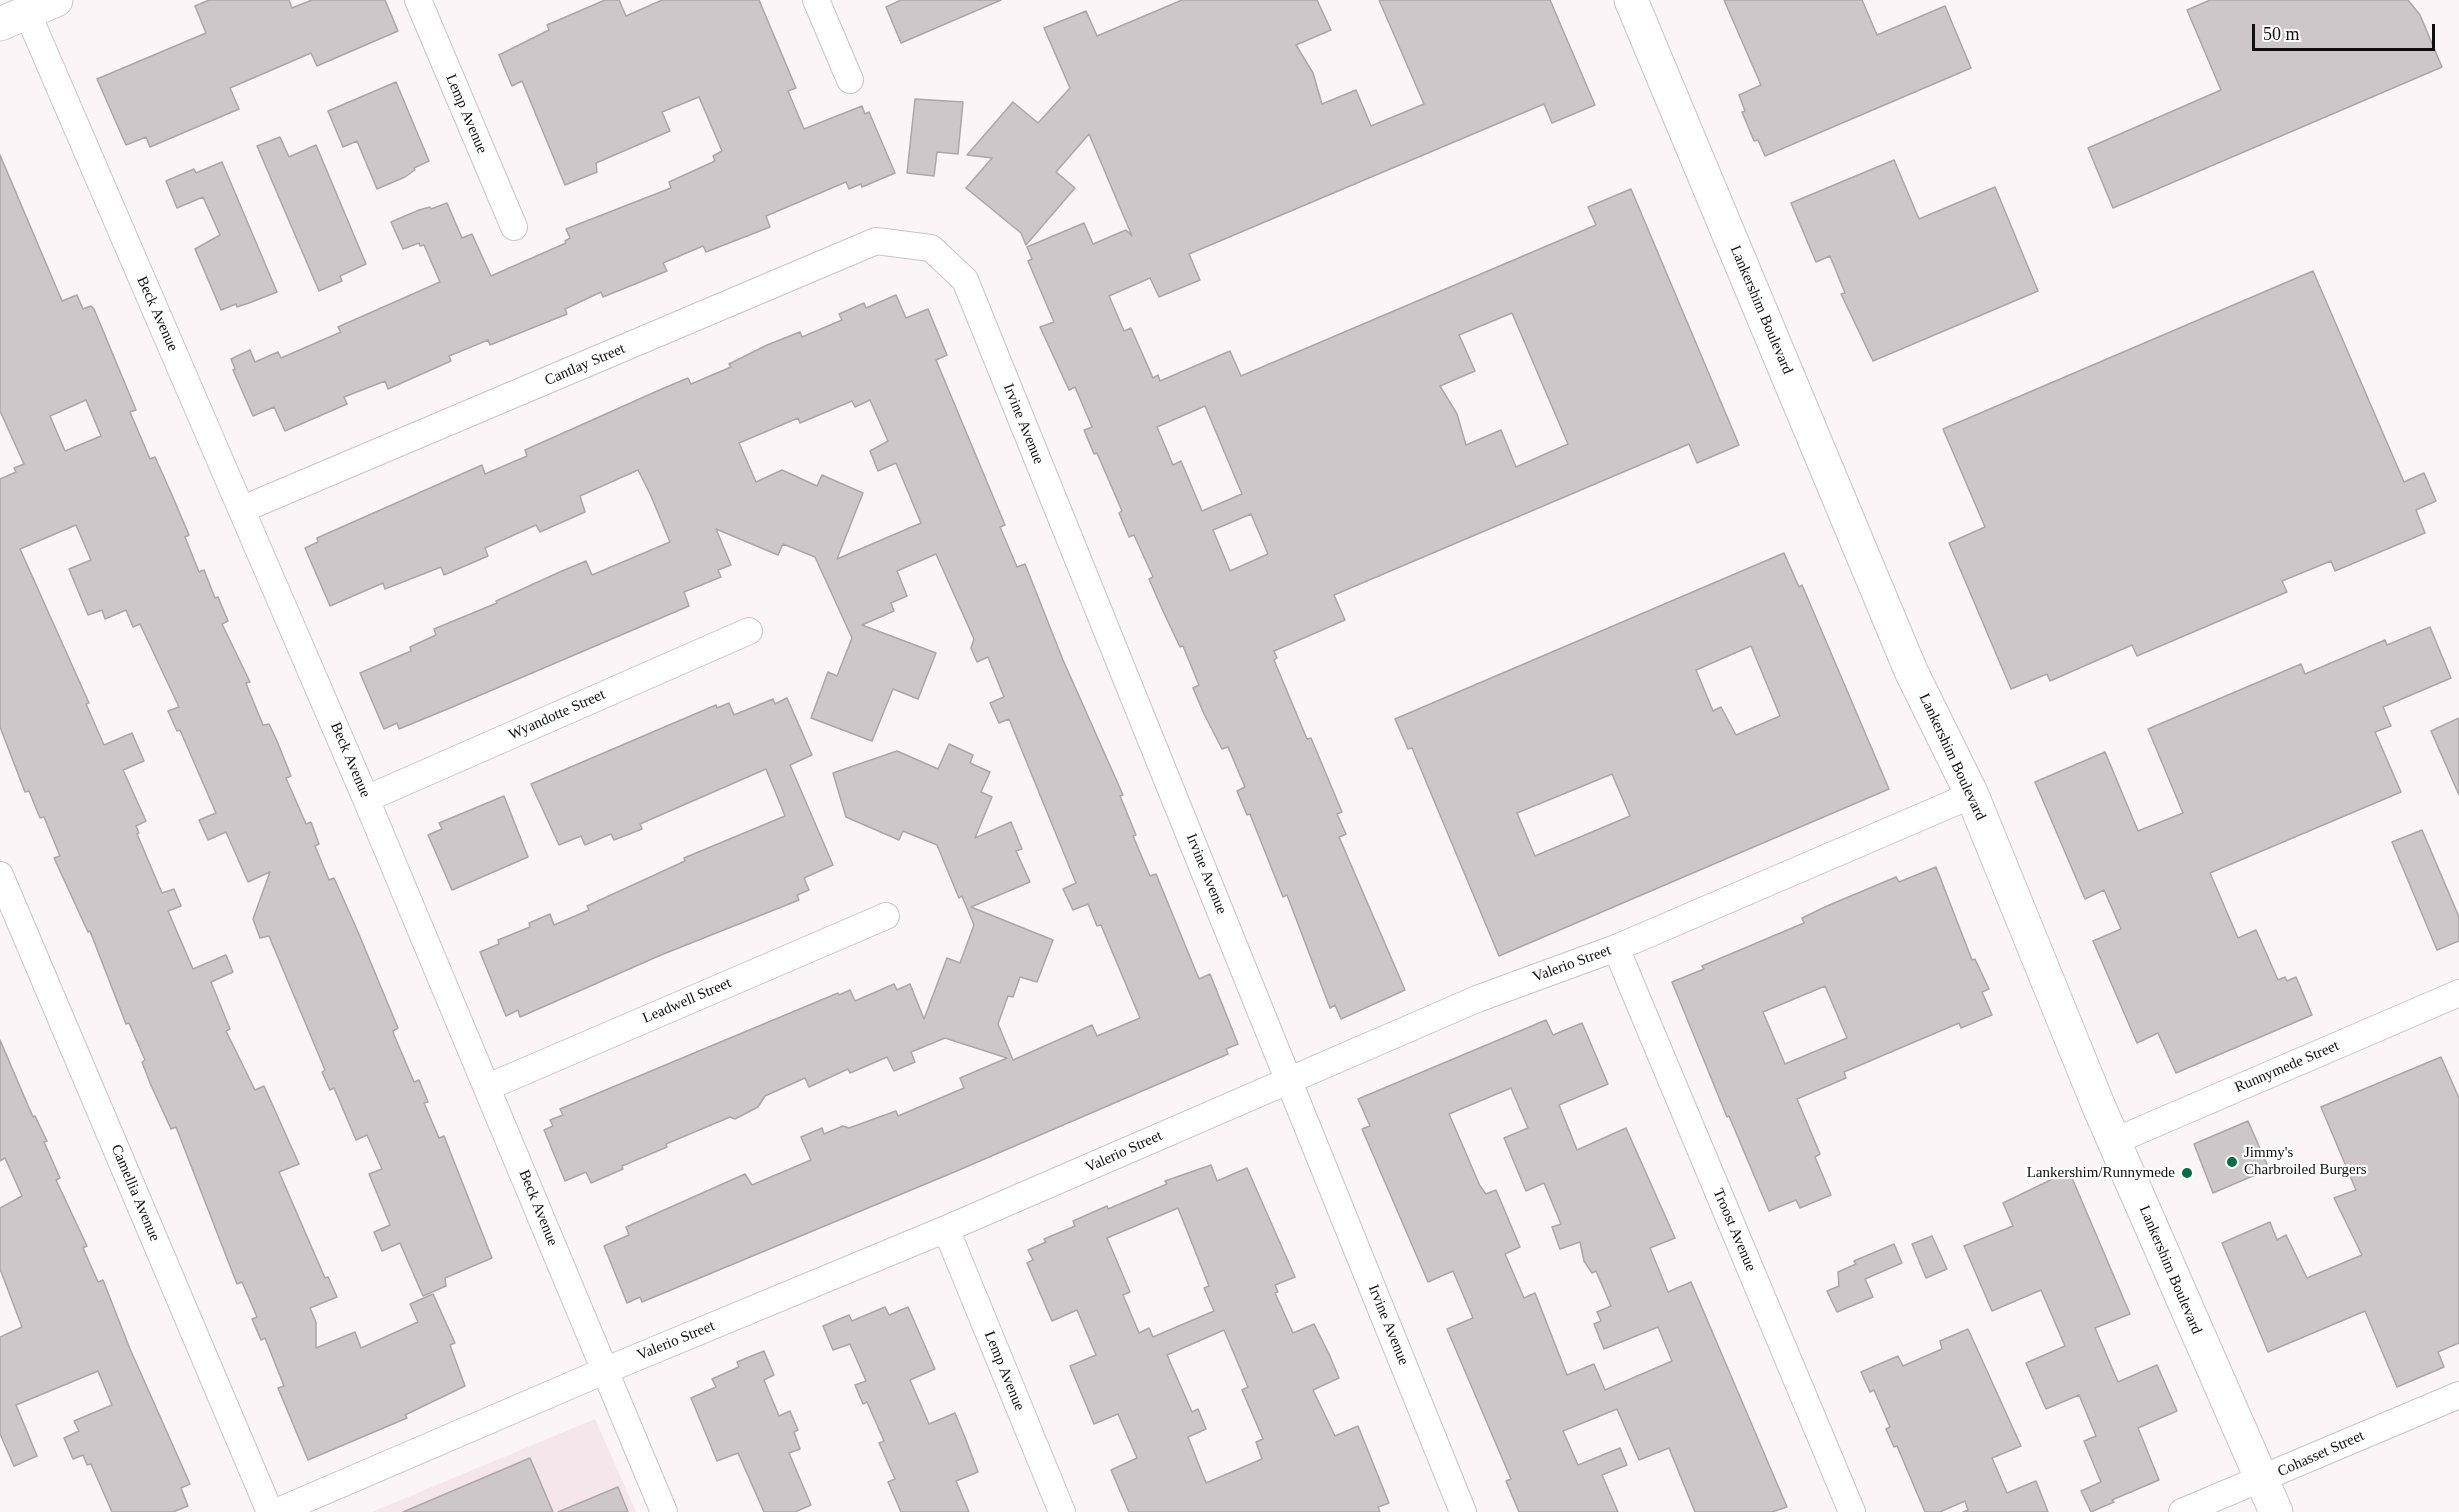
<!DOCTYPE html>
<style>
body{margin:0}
#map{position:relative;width:2459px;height:1512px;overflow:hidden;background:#fbf5f7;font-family:Georgia,serif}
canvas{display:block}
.scale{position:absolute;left:2252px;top:24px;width:183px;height:27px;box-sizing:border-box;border:3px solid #100e0e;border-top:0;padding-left:8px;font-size:18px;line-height:21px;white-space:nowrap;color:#100e0e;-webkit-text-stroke:4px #fff;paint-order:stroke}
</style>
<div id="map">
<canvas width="2459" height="1512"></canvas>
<div class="scale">50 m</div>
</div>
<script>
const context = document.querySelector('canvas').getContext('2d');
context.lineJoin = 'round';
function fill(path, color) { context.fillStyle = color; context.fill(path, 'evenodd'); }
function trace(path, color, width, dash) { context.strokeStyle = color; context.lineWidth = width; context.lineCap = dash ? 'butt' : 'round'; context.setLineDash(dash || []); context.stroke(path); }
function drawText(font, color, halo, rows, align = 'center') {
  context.font = font + ' Georgia,serif'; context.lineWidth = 4.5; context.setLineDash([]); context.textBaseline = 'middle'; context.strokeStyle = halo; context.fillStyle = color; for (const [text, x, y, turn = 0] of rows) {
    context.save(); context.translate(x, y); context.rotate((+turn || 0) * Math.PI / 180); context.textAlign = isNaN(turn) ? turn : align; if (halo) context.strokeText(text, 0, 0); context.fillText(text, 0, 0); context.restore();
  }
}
fill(new Path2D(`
 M 595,1419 L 636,1512 L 372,1512 Z`), '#f4e6eb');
const building = new Path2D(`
 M 209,0 L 289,0 L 292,8 L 312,0 L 385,0 L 398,31 L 317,66 L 311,53 L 230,88 L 239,109 L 150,147 L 146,137 L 126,145 L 97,79 L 206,33 L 195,6 Z
 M 605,0 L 619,0 L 626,16 L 662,0 L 759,0 L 796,88 L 788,91 L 804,129 L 862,106 L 865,114 L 869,112 L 895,173 L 862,187 L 861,184 L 849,189 L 846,182 L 766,216 L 770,227 L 706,252 L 703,246 L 663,263 L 667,271 L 603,297 L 601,292 L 565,309 L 567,314 L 490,345 L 488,340 L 449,356 L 451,361 L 388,389 L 385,381 L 344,397 L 347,404 L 285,431 L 274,407 L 253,416 L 233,370 L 235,369 L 231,359 L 250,350 L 255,362 L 278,352 L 281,358 L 341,332 L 338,327 L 440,282 L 424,245 L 420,246 L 419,243 L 403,249 L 391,222 L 419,210 L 430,207 L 431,209 L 447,203 L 462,238 L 472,234 L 491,276 L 566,243 L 565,241 L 570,238 L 566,229 L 671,188 L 669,182 L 715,161 L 713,156 L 722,151 L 699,97 L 662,112 L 670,131 L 596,163 L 597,172 L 565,185 L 522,81 L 512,86 L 499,55 L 549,30 L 547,25 Z
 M 901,0 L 1001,0 L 901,43 L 886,7 Z
 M 1182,0 L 1317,0 L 1331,30 L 1296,45 L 1313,73 L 1322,104 L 1356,90 L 1371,126 L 1424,104 L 1379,0 L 1550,0 L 1595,105 L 1552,123 L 1544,104 L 1189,254 L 1200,280 L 1159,297 L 1150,278 L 1109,296 L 1124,331 L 1131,328 L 1153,378 L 1158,375 L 1160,381 L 1230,351 L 1241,376 L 1596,225 L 1588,207 L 1631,189 L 1739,445 L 1697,463 L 1689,444 L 1334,595 L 1345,620 L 1274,651 L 1277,658 L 1274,660 L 1307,739 L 1311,738 L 1342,812 L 1337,814 L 1346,834 L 1339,837 L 1405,990 L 1341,1019 L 1335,1005 L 1330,1008 L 1287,895 L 1283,897 L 1250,814 L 1247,815 L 1237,791 L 1245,787 L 1228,747 L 1222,749 L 1204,714 L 1193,688 L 1199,685 L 1183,646 L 1180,647 L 1162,609 L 1149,579 L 1153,577 L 1134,535 L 1129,537 L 1119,513 L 1122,511 L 1097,453 L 1094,454 L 1084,430 L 1092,427 L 1075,387 L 1069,390 L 1040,327 L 1054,322 L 1028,261 L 1032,259 L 1027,247 L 1084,223 L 1093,244 L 1126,230 L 1132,236 L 1089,134 L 1056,172 L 1075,188 L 1026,245 L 1021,233 L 966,188 L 992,158 L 967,155 L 1013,102 L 1038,123 L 1070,88 L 1044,28 L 1086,11 L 1097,36 ZM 1512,313 L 1568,444 L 1516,467 L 1501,430 L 1466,445 L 1457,414 L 1440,386 L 1475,371 L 1459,335 ZM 1205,406 L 1242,494 L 1202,511 L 1181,461 L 1173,465 L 1157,427 ZM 1251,514 L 1268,554 L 1230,571 L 1213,530 Z
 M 1724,0 L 1862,0 L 1877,35 L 1945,6 L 1971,68 L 1765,156 L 1758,140 L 1754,141 L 1742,112 L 1745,111 L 1739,95 L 1761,85 Z
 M 2210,0 L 2408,0 L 2420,15 L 2442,67 L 2113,208 L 2088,148 L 2221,90 L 2187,10 Z
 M 396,82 L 429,161 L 414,168 L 415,170 L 405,177 L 377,189 L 357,141 L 343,147 L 328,111 Z
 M 915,99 L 963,102 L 958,154 L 937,152 L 934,176 L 907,173 Z
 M 280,137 L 289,157 L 316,145 L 366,264 L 340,276 L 342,281 L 319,291 L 257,146 Z
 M 0,155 L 62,301 L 77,295 L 83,309 L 91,306 L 94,309 L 136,410 L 130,412 L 150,459 L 155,457 L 172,495 L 189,535 L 185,537 L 199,572 L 204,570 L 215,598 L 218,597 L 228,621 L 222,624 L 250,682 L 246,683 L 249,691 L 263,725 L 269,724 L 277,741 L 291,776 L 286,778 L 306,824 L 311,822 L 319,844 L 315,846 L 329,880 L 334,878 L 358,932 L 398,1028 L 393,1031 L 394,1035 L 414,1082 L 419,1080 L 428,1102 L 424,1103 L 439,1138 L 444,1136 L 492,1258 L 445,1278 L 446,1286 L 423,1296 L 400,1243 L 382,1251 L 374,1232 L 390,1225 L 369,1174 L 382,1169 L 367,1135 L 356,1140 L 334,1088 L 330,1090 L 322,1072 L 325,1070 L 269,936 L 260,938 L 253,919 L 270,872 L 248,882 L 226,832 L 208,840 L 199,820 L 216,813 L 180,730 L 177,731 L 168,711 L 179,707 L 140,624 L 133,627 L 126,610 L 105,619 L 102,610 L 88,615 L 69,569 L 91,560 L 76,525 L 20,549 L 89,703 L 86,704 L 104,745 L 132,733 L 144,761 L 123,770 L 146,821 L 136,826 L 139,833 L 137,834 L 162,893 L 174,889 L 181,906 L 168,911 L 193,969 L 226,955 L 233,972 L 211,982 L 230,1029 L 226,1031 L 255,1090 L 264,1086 L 299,1164 L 279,1172 L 325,1278 L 328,1277 L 337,1297 L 310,1308 L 316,1322 L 316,1348 L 355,1332 L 361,1348 L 418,1322 L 410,1304 L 433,1294 L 455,1343 L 450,1345 L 465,1386 L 405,1415 L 407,1418 L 308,1460 L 278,1388 L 284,1386 L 265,1338 L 261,1340 L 252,1319 L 257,1317 L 242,1282 L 237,1284 L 176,1127 L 171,1129 L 150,1083 L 142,1062 L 145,1060 L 129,1023 L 126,1024 L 90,931 L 88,932 L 54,858 L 60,856 L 44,817 L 40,818 L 29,791 L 25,792 L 0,727 L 0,479 L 16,472 L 14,468 L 24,464 L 0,411 ZM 86,400 L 101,436 L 65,451 L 50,416 Z
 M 1894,160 L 1919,219 L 1995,187 L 2038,291 L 1873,361 L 1841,294 L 1845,293 L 1830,256 L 1816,262 L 1791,203 Z
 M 222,162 L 277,292 L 249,303 L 237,307 L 236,304 L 221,310 L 195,249 L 220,235 L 203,197 L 177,208 L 166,181 L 194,169 L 196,173 Z
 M 2313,271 L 2404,482 L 2424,473 L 2436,501 L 2416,510 L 2425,533 L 2335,571 L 2331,561 L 2282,581 L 2287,592 L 2137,656 L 2132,645 L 2050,681 L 2047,674 L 2011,689 L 1949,543 L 1985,527 L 1943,429 Z
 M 896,295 L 906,318 L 928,309 L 947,355 L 936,360 L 1005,525 L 1000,527 L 1017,567 L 1025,564 L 1063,660 L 1123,795 L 1120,796 L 1136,835 L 1133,836 L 1150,876 L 1156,874 L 1199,979 L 1210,974 L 1238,1044 L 1226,1049 L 1228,1054 L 952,1173 L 642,1302 L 640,1297 L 627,1303 L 604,1246 L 629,1235 L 626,1227 L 745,1174 L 752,1185 L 811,1160 L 801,1137 L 822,1128 L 824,1134 L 843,1126 L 849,1128 L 896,1111 L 898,1116 L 964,1088 L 960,1078 L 1007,1058 L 945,1038 L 911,1052 L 915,1062 L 894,1071 L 887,1057 L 850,1073 L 848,1069 L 809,1087 L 805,1078 L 765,1096 L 758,1107 L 735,1119 L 730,1117 L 666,1144 L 667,1147 L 622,1166 L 623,1169 L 591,1183 L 586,1172 L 565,1181 L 544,1130 L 553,1126 L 550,1120 L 563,1115 L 560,1109 L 838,993 L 839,995 L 850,990 L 855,1001 L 894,984 L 897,990 L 910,984 L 924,1019 L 947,958 L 960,963 L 974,925 L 962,896 L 959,898 L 937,845 L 903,831 L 899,840 L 846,817 L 833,773 L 897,751 L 938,769 L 949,744 L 973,755 L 970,763 L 990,772 L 981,792 L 992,797 L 975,838 L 1011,822 L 1022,849 L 1016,851 L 1030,882 L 971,907 L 1053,940 L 1037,982 L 1020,977 L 1013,997 L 1008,996 L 998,1024 L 1013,1060 L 1092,1025 L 1097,1036 L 1140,1018 L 1101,925 L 1097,926 L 1088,904 L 1073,910 L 1063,889 L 1076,883 L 1009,719 L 999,723 L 990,703 L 1004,697 L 988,657 L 977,662 L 971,648 L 974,639 L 936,554 L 897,571 L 907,596 L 891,603 L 894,611 L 862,625 L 936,653 L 918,699 L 893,689 L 872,741 L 811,718 L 828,672 L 837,676 L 852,638 L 815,557 L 783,544 L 778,555 L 716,529 L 731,565 L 718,570 L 721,577 L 684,592 L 689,606 L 450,708 L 399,729 L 397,723 L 384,729 L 360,673 L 411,651 L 410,647 L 436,635 L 434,629 L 497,603 L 496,601 L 562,571 L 586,561 L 592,575 L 670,542 L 651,496 L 638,470 L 580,496 L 585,512 L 540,532 L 536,525 L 485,548 L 488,556 L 444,575 L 441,567 L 385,589 L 383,583 L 330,606 L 305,548 L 318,542 L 317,538 L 482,465 L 485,474 L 527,456 L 525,450 L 664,388 L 688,378 L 691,384 L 731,367 L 729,364 L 767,345 L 800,332 L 802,337 L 842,320 L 839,314 L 864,303 L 866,308 ZM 870,400 L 888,441 L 870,451 L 878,471 L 896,463 L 921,523 L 837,559 L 863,493 L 822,475 L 817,486 L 782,470 L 756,482 L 739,443 L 798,418 L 800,423 L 852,401 L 855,407 Z
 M 1784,553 L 1799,587 L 1802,585 L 1889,789 L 1499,956 L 1412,748 L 1408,749 L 1395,719 ZM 1751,646 L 1780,716 L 1736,735 L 1721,707 L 1713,711 L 1696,670 ZM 1612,774 L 1630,816 L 1535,856 L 1517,813 Z
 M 2430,627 L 2451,678 L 2383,707 L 2391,726 L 2375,732 L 2401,792 L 2210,873 L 2238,938 L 2256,930 L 2278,980 L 2285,977 L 2287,981 L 2296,977 L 2312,1015 L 2176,1073 L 2158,1033 L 2137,1043 L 2093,941 L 2121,929 L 2104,890 L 2085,899 L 2035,782 L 2105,752 L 2138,831 L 2183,813 L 2148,729 L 2301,664 L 2305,674 L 2385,640 L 2387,645 Z
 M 787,698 L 812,755 L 790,765 L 833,865 L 804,878 L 809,890 L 797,895 L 799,900 L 661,955 L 520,1017 L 518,1010 L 506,1016 L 480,952 L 499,944 L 498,940 L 530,927 L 529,923 L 550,914 L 554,925 L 589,910 L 587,906 L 685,861 L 684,858 L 785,816 L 766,769 L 640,824 L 642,829 L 614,840 L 611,834 L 585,845 L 581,836 L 559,845 L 531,784 L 716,705 L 717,708 L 729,703 L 734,715 L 773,699 L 775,704 Z
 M 2459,718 L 2459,795 L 2431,731 Z
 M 504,796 L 528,857 L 452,890 L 428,835 L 442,829 L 439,823 Z
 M 2422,830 L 2459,917 L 2459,941 L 2437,950 L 2392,842 Z
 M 1936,867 L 1972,960 L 1975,959 L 1989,989 L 1982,992 L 1992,1015 L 1961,1028 L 1959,1023 L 1844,1072 L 1846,1078 L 1797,1099 L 1820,1154 L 1815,1157 L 1831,1195 L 1800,1208 L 1796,1200 L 1769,1211 L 1729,1116 L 1727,1117 L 1672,982 L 1704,969 L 1702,966 L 1804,923 L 1802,918 L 1827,906 L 1896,877 L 1899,882 ZM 1825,986 L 1847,1038 L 1785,1064 L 1763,1012 Z
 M 1546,1020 L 1553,1035 L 1582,1023 L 1608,1084 L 1559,1105 L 1577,1150 L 1626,1128 L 1675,1238 L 1650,1248 L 1668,1292 L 1691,1282 L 1787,1507 L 1772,1512 L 1695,1512 L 1669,1448 L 1639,1460 L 1617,1409 L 1563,1431 L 1578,1465 L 1620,1448 L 1627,1465 L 1602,1475 L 1618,1512 L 1519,1512 L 1506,1481 L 1511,1479 L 1447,1329 L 1473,1318 L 1453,1271 L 1428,1282 L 1362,1129 L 1370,1126 L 1358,1099 ZM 1511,1088 L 1528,1128 L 1504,1138 L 1526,1191 L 1544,1183 L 1561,1224 L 1552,1227 L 1560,1249 L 1580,1242 L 1584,1261 L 1592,1273 L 1596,1271 L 1611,1306 L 1597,1312 L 1601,1321 L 1594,1324 L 1604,1349 L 1658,1327 L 1672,1361 L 1605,1390 L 1594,1364 L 1567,1375 L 1535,1293 L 1524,1298 L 1505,1254 L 1520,1247 L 1496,1190 L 1486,1194 L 1480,1186 L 1449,1114 Z
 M 0,1040 L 33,1117 L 35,1116 L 47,1141 L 44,1142 L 60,1178 L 56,1180 L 87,1246 L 83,1248 L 98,1282 L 103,1280 L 130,1349 L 190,1484 L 181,1488 L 188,1506 L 173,1512 L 112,1512 L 91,1464 L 87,1465 L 83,1455 L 73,1459 L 64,1438 L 79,1431 L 74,1421 L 112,1405 L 98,1371 L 16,1405 L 37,1456 L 14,1466 L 0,1434 L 0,1337 L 22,1327 L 0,1269 L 0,1208 L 22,1196 L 5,1158 L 0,1161 Z
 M 2441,1057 L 2459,1098 L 2459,1343 L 2438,1352 L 2444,1367 L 2397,1387 L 2365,1311 L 2268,1352 L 2222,1243 L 2270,1222 L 2277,1240 L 2286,1235 L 2307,1278 L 2362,1255 L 2334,1198 L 2356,1190 L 2321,1107 Z
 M 2248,1121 L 2269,1169 L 2213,1193 L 2194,1144 Z
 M 1211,1165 L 1217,1181 L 1247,1168 L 1295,1277 L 1275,1285 L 1278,1292 L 1275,1293 L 1293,1333 L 1314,1324 L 1329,1354 L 1339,1378 L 1313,1390 L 1335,1436 L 1358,1426 L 1389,1503 L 1378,1507 L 1380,1512 L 1129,1512 L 1111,1470 L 1137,1458 L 1118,1414 L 1094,1424 L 1070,1366 L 1096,1355 L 1077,1310 L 1052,1321 L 1027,1263 L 1033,1260 L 1028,1250 L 1046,1242 L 1044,1239 L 1075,1226 L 1073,1221 L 1107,1206 L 1108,1209 L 1167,1184 L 1165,1181 ZM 1178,1208 L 1209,1286 L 1204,1288 L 1214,1311 L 1153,1337 L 1149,1328 L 1139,1333 L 1123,1295 L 1130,1292 L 1107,1238 ZM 1224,1330 L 1248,1387 L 1242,1390 L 1263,1439 L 1256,1442 L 1262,1459 L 1206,1483 L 1188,1437 L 1206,1429 L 1198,1409 L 1192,1412 L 1167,1355 Z
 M 2069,1171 L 2130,1314 L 2095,1328 L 2118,1382 L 2157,1365 L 2177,1411 L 2138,1428 L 2159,1480 L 2112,1500 L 2114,1502 L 2091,1512 L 2081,1491 L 2101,1482 L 2084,1441 L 2096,1436 L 2079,1395 L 2046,1409 L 2026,1363 L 2065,1346 L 2041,1290 L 1992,1311 L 1964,1246 L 2013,1226 L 2003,1203 Z
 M 1932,1236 L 1947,1269 L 1926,1278 L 1912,1244 Z
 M 1894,1244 L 1902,1263 L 1865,1279 L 1873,1297 L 1837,1312 L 1827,1291 L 1839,1286 L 1838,1272 L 1856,1264 L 1854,1261 Z
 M 885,1307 L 889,1315 L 908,1307 L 935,1369 L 910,1380 L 929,1424 L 955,1413 L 966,1440 L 978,1472 L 956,1481 L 969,1512 L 901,1512 L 888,1482 L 895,1479 L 879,1443 L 884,1441 L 867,1402 L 863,1404 L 855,1385 L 866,1381 L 850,1344 L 833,1350 L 823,1326 L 849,1315 L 852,1321 Z
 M 1968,1329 L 2021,1446 L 1992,1458 L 2007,1493 L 2036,1481 L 2048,1512 L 1963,1512 L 1968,1510 L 1965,1501 L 1940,1512 L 1925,1512 L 1897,1446 L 1894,1447 L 1886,1429 L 1890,1427 L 1874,1390 L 1870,1392 L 1861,1372 L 1898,1356 L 1903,1366 L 1942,1349 L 1940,1341 Z
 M 764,1351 L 774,1375 L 764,1380 L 779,1416 L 790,1411 L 798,1430 L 794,1432 L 800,1449 L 789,1453 L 811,1505 L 795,1512 L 764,1512 L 738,1453 L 717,1461 L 691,1398 L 716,1387 L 712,1379 L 739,1367 L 737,1362 Z
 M 530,1458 L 553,1512 L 403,1512 Z
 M 618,1487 L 628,1512 L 558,1512 Z`);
fill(building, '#cdc7c9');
trace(building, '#aca6a8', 1.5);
const street = new Path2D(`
 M 418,0 L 514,227
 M 816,0 L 850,80
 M 27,12 L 366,799 L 664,1512
 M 243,509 L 876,241 L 931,248 L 965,280 L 1463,1512
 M 366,799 L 749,631
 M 0,875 L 270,1512
 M 1616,948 L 1852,1512
 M 488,1087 L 886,916
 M 2115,1141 L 2459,993
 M 946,1229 L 1062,1512
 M 276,1512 L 604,1371 L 946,1229 L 1477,999 L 1616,948 L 1972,795
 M 2182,1512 L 2459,1395`);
const primary = new Path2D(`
 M 1631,0 L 1911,671 L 1972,795 L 2099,1107 L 2276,1512
 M 0,24 L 56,0`);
trace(street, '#cac4c6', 28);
trace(primary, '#cac4c6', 35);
trace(street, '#fff', 26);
trace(primary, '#fff', 33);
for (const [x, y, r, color] of [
 [2232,1162,6,"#006e46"],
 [2187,1173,6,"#006e46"]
]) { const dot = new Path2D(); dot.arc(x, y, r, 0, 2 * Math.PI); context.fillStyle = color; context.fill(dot); trace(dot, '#fff', 2); }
drawText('15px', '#100e0e', '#fff', [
 ["Lemp Avenue",466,114,67],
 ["Lankershim Boulevard",1761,310,67],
 ["Beck Avenue",157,314,66],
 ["Cantlay Street",585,365,-23],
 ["Irvine Avenue",1023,424,68],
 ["Wyandotte Street",557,715,-24],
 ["Lankershim Boulevard",1952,757,65],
 ["Beck Avenue",350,760,67],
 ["Irvine Avenue",1206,874,68],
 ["Valerio Street",1572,964,-20],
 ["Leadwell Street",687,1001,-23],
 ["Runnymede Street",2287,1067,-23],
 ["Valerio Street",1124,1152,-24],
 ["Camellia Avenue",135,1193,67],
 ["Beck Avenue",538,1208,68],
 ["Troost Avenue",1734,1230,67],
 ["Lankershim Boulevard",2170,1270,67],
 ["Irvine Avenue",1388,1325,68],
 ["Valerio Street",676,1341,-22],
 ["Lemp Avenue",1004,1371,68],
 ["Cohasset Street",2321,1454,-24]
]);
drawText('15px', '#100e0e', '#fff', [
 ["Jimmy's",2244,1153],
 ["Charbroiled Burgers",2244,1170],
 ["Lankershim/Runnymede",2175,1173,"right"]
], 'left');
</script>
